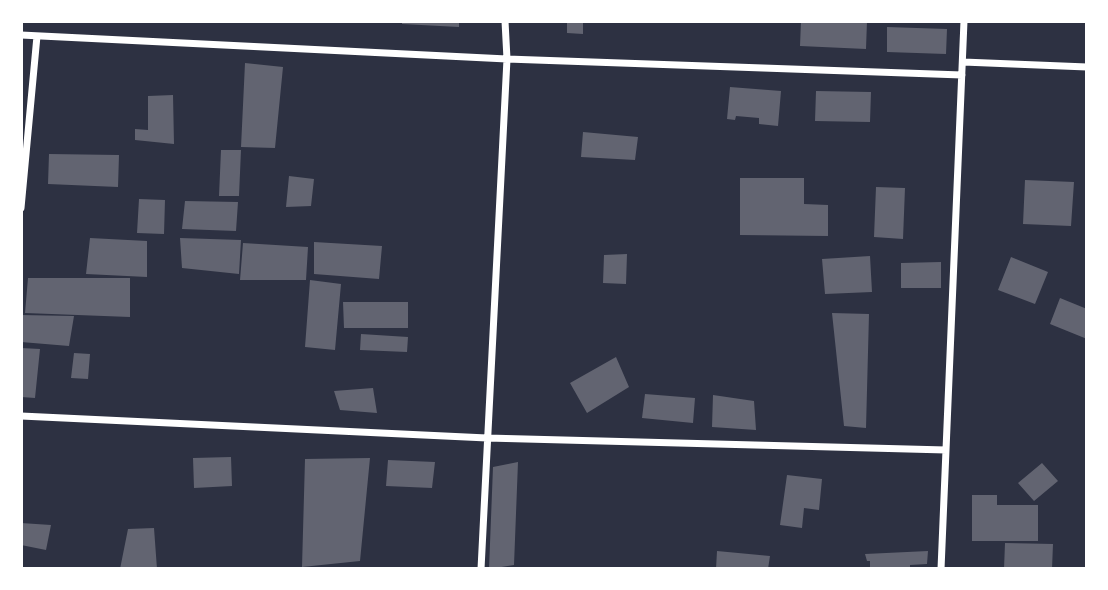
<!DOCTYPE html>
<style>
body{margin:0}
#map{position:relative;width:1108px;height:590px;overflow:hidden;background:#2d3142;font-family:"Space Grotesk",sans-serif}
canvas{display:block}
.frame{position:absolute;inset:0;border:23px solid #fff;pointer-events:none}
</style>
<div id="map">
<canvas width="1108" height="590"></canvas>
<div class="frame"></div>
</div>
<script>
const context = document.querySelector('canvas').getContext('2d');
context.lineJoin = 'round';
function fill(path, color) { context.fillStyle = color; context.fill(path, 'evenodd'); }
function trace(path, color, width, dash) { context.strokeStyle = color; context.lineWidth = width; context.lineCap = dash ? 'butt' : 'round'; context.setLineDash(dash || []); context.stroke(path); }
fill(new Path2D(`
 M 402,21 L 459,21 L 459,27 L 402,24 Z
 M 567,21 L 583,21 L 583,34 L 567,33 Z
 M 801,21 L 867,21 L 866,49 L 800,46 Z
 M 887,27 L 947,29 L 946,54 L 887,52 Z
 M 245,63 L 283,67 L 275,148 L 241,147 Z
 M 730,87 L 781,91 L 778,126 L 759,124 L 759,118 L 736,116 L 735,120 L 727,119 Z
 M 816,91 L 871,92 L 870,122 L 815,121 Z
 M 173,95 L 174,144 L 135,140 L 135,129 L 148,130 L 148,96 Z
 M 583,132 L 638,137 L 635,160 L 581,157 Z
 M 221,150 L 241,150 L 239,196 L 219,196 Z
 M 49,154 L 119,155 L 118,187 L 48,184 Z
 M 289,176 L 314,179 L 311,206 L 286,207 Z
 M 740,178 L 804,178 L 804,204 L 828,205 L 828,236 L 740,235 Z
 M 1025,180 L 1074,182 L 1071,226 L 1023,224 Z
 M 876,187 L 905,188 L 903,239 L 874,237 Z
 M 139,199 L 165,200 L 164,234 L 137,233 Z
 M 185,201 L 238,202 L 236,231 L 182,229 Z
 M 90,238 L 147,241 L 147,277 L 86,274 Z
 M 180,238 L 241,240 L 239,274 L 182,268 Z
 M 314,242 L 382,246 L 379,279 L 314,274 Z
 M 243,243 L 308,247 L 306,280 L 240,280 Z
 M 627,254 L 626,284 L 603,283 L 604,255 Z
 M 870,256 L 872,292 L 825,294 L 822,259 Z
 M 1011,257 L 1048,272 L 1035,304 L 998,290 Z
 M 941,262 L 941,288 L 901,288 L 901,263 Z
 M 28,278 L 130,278 L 130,317 L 25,313 Z
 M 310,280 L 341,284 L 335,350 L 305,347 Z
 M 1060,298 L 1087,309 L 1087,339 L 1050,324 Z
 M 343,302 L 408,302 L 408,328 L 344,328 Z
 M 832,313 L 869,314 L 866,428 L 844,426 Z
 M 21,315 L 74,316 L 69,346 L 21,342 Z
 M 361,334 L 408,337 L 407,352 L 360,350 Z
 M 21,348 L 40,349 L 35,398 L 21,397 Z
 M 74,353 L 90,354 L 88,379 L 71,378 Z
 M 616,357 L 629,387 L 587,413 L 570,383 Z
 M 373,388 L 377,413 L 340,410 L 334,391 Z
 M 645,394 L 695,398 L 693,423 L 642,418 Z
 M 713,395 L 754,401 L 756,430 L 712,427 Z
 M 231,457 L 232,486 L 194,488 L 193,458 Z
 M 370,458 L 360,561 L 302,567 L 305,459 Z
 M 388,460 L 435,462 L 432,488 L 386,486 Z
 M 518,462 L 514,565 L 489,569 L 493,467 Z
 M 1042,463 L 1058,481 L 1034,501 L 1018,483 Z
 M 787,475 L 822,479 L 819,510 L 804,508 L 802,528 L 780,525 Z
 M 972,495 L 997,495 L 997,505 L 1038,505 L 1038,541 L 972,541 Z
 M 21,523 L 51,525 L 46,550 L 21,545 Z
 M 154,528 L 157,569 L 120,569 L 128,529 Z
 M 1005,543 L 1053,544 L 1052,569 L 1004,569 Z
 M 717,551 L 770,556 L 768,569 L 716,569 Z
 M 928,551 L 927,564 L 910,565 L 910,569 L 870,569 L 870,561 L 867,561 L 865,554 Z`), '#626471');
trace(new Path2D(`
 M 21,35 L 507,59 L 962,75
 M 963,62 L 1087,67
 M 21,208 L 37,36
 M 21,416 L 487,438 L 946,450
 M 481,569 L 507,59 L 505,21
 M 941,569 L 964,21`), '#fff', 7);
</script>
